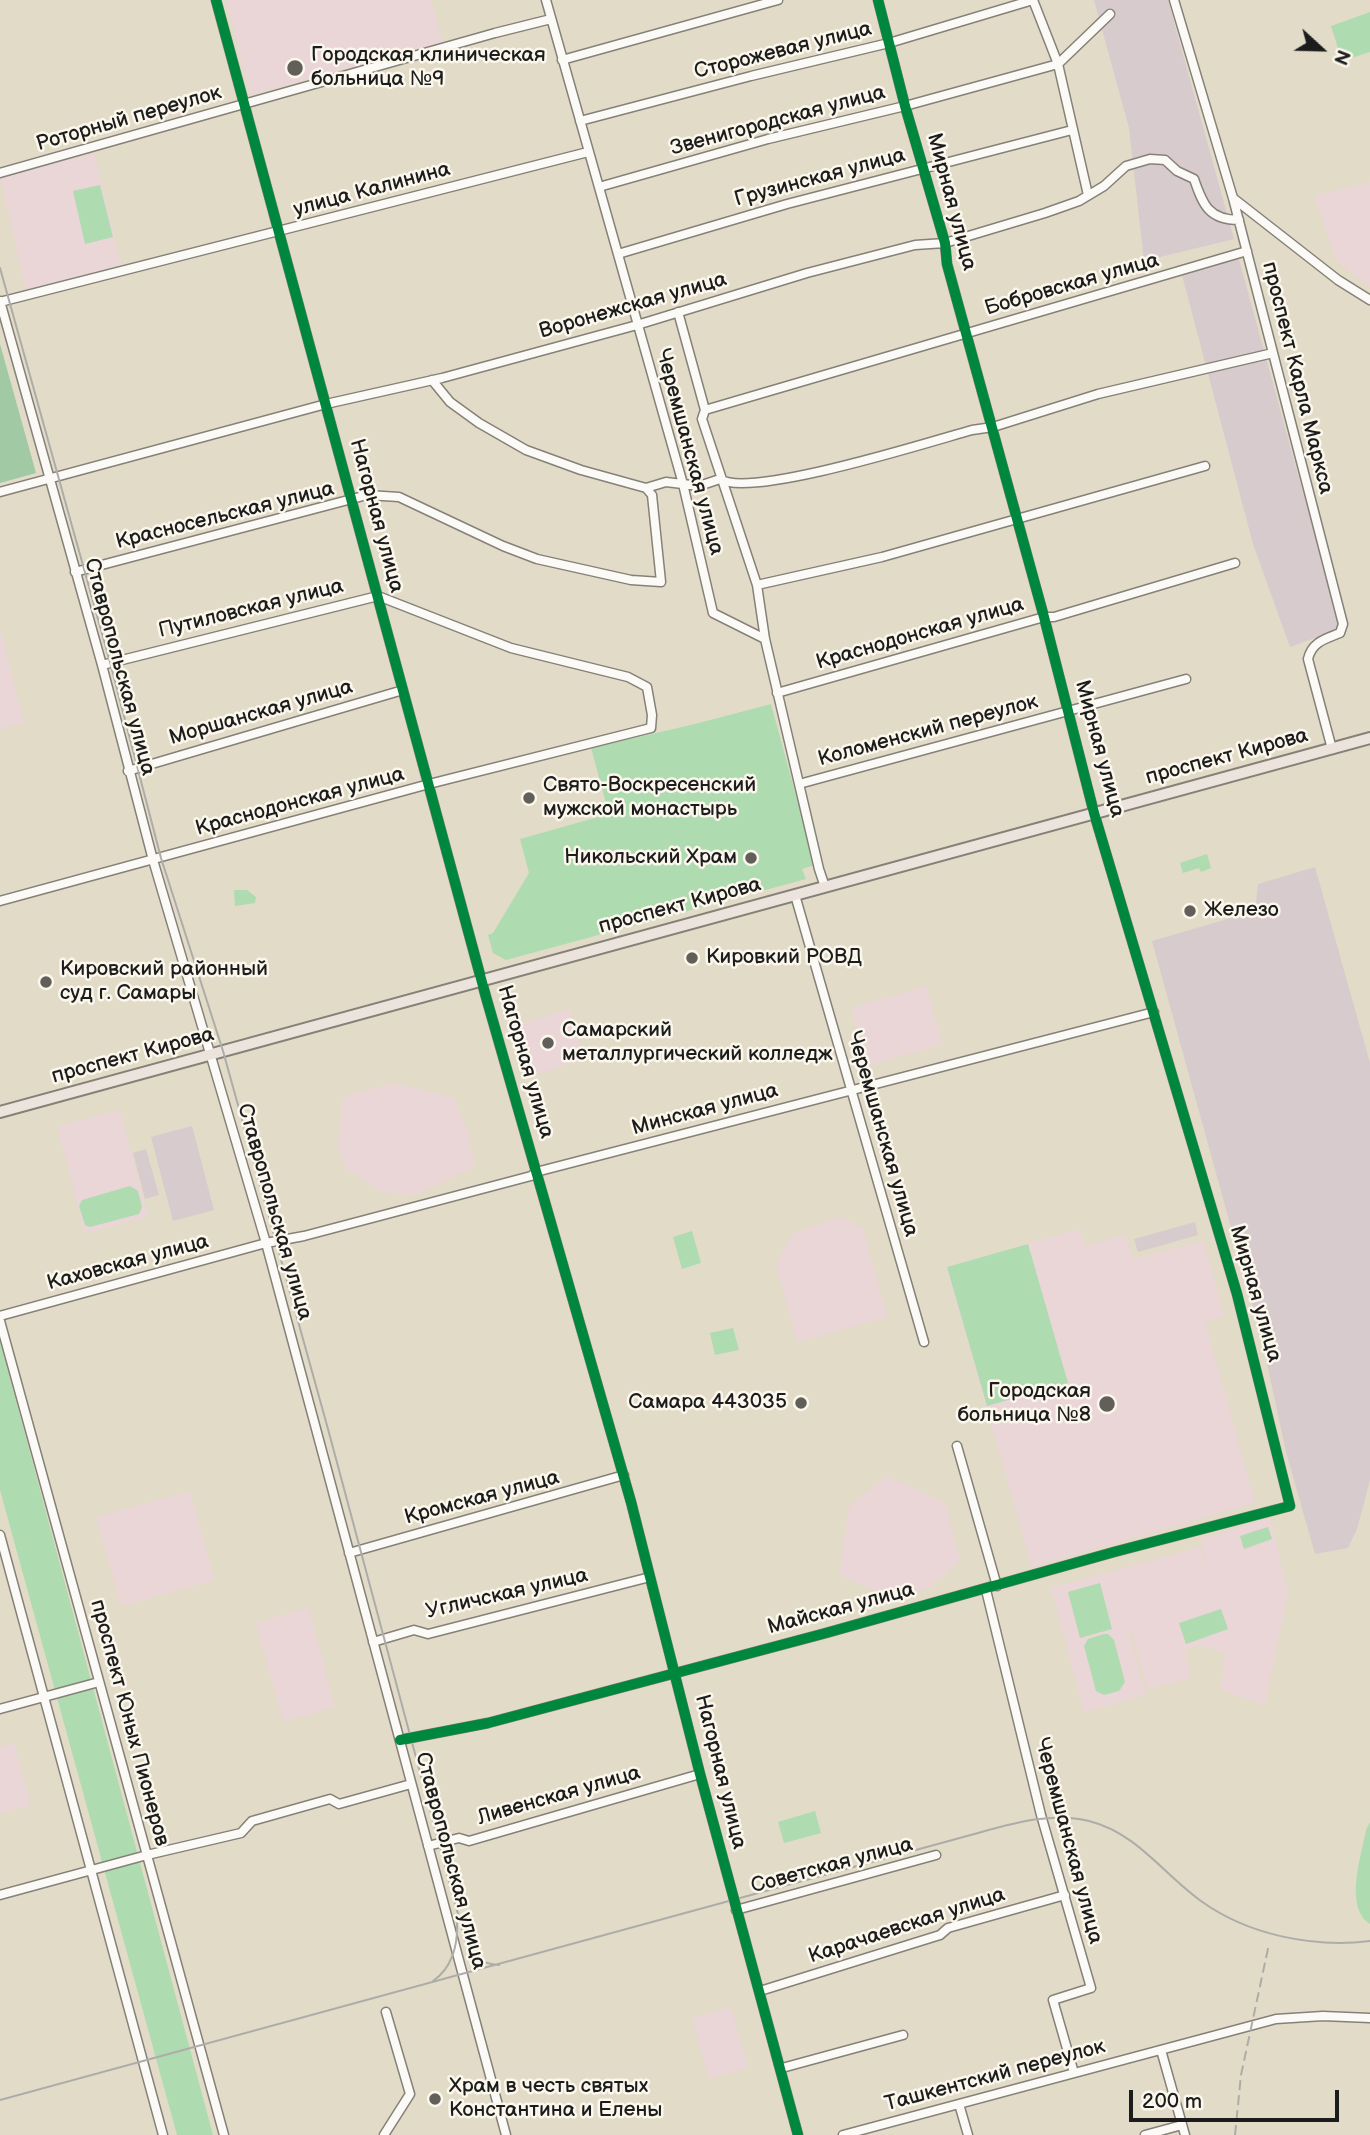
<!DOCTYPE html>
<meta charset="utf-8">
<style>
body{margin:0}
#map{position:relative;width:1370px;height:2135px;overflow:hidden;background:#e2dbc8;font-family:"Balsamiq Sans",sans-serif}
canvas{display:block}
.north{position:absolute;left:1286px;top:14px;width:70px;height:70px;-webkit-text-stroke:5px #fbf7ec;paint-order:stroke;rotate:112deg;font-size:19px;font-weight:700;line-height:28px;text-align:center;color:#1c1c1c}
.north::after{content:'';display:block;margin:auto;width:24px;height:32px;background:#1c1c1c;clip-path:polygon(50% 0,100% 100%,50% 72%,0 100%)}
.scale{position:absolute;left:1129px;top:2090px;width:210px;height:32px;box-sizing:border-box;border:4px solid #1c1c1c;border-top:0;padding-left:9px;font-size:21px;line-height:24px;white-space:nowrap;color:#1c1c1c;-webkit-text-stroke:5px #fbf7ec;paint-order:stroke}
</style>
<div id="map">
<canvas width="1370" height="2135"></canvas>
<div class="north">N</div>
<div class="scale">200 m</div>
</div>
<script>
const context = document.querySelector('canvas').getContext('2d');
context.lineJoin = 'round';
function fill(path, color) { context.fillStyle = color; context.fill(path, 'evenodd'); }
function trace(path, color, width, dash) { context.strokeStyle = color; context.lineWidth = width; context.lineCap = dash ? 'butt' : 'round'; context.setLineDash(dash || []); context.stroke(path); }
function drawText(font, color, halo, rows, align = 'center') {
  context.font = font + ' "Balsamiq Sans",sans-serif'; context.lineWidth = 5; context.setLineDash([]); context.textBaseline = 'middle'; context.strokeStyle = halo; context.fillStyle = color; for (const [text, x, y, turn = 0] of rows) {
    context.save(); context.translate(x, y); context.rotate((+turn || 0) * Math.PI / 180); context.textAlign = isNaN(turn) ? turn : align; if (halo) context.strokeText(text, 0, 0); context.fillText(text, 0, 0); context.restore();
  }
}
fill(new Path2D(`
 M 226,0 L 431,0 L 443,42 L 250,95 Z
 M 94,153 L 121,265 L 26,290 L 0,178 Z
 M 1370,182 L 1370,288 L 1337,261 L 1314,196 Z
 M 0,628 L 24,723 L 0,729 Z
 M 926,986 L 942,1044 L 867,1066 L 851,1008 Z
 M 569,1009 L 584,1060 L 527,1077 L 512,1026 Z
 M 394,1083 L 454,1098 L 468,1131 L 475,1167 L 416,1195 L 382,1192 L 345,1168 L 338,1144 L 343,1097 Z
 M 120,1110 L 148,1217 L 85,1233 L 57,1126 Z
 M 840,1217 L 863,1228 L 887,1317 L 797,1342 L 776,1264 L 793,1233 Z
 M 1079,1229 L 1085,1246 L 1125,1234 L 1133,1259 L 1204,1241 L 1224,1316 L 1205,1322 L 1255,1503 L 1032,1567 L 946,1267 Z
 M 887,1476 L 945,1503 L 960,1560 L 930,1588 L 895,1598 L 839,1575 L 849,1506 Z
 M 190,1491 L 215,1580 L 121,1606 L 96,1517 Z
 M 1270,1518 L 1288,1592 L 1265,1705 L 1221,1690 L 1225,1653 L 1198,1645 L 1185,1651 L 1191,1678 L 1147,1689 L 1132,1633 L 1142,1629 L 1129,1633 L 1146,1695 L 1084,1712 L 1051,1588 L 1200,1547 L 1209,1577 L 1200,1539 Z
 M 309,1608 L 335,1707 L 283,1722 L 256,1622 Z
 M 14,1743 L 31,1805 L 0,1813 L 0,1747 Z
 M 731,2007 L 748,2068 L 709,2079 L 692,2018 Z`), '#ead5d7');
fill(new Path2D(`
 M 1094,0 L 1168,0 L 1234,239 L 1144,261 L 1129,128 Z
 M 1238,256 L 1339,624 L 1337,630 L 1290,647 L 1253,544 L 1182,275 Z
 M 1315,867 L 1370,1063 L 1370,1480 L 1357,1529 L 1348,1548 L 1315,1554 L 1286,1452 L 1261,1336 L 1152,941 L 1255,911 L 1258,884 Z
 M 192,1126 L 214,1210 L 173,1221 L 151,1137 Z
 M 146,1149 L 159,1195 L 145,1199 L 133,1153 Z
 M 1195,1222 L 1198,1235 L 1138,1252 L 1134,1239 Z`), '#d7cbcd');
fill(new Path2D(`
 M 1370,12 L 1370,52 L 1342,61 L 1331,26 Z
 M 100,185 L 113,237 L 85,244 L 73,191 Z
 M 771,704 L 815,865 L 802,869 L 806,879 L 506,960 L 493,953 L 488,935 L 493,933 L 529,873 L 520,839 L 609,814 L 591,748 L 695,724 Z
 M 1207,854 L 1211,868 L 1201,872 L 1199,868 L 1183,873 L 1180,863 Z
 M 234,890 L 247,890 L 256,897 L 255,903 L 235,906 Z
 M 130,1186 L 138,1191 L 142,1207 L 139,1214 L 90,1227 L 85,1225 L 79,1206 L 82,1200 Z
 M 692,1231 L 701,1263 L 682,1269 L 673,1237 Z
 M 1028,1244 L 1068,1383 L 987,1406 L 947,1267 Z
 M 733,1328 L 739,1350 L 715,1355 L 710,1333 Z
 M 0,1341 L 213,2135 L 177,2135 L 0,1490 Z
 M 1268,1527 L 1272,1539 L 1244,1549 L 1240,1536 Z
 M 1100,1583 L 1112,1629 L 1080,1638 L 1068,1592 Z
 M 1221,1609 L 1228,1629 L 1186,1644 L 1179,1623 Z
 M 1104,1634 L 1108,1634 L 1114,1640 L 1125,1682 L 1119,1691 L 1104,1695 L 1096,1691 L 1084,1646 L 1088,1639 Z
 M 815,1811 L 821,1833 L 784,1843 L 778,1822 Z
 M 1370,1822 L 1370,1924 C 1344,1907 1361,1857 1366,1830 Z`), '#afdbb1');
fill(new Path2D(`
 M 0,344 L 36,473 L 0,483 Z`), '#a1c9a4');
const minor = new Path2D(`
 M 216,0 L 486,997 L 631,1502 L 700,1774 L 798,2135
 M 546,0 L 683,484 L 713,613 L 765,639
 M 1033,0 L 1058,64 L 1088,195
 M 1174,0 L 1233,198 L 1343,624 L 1340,633 C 1325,639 1312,642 1308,659 L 1332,749
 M 562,60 L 778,0
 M 580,121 L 751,76 L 889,43 L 1033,0
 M 0,173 L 495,33 L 551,19
 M 599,187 L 768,139 L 905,106 L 1058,64 L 1110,14
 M 1233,198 L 1338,280 L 1370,300
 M 618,254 L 787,204 L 1072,130
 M 0,301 L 102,665 L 153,860 L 266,1243 L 506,2135
 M 0,302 L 588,152
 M 678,312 L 705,410 L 702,419 L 757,585 L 765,639 L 819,869 L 825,887
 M 432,380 L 450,402 L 479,423 L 526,450 L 581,470 L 646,488 L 666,482 L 699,486 L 720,479 C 749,499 929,442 972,430 L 993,427 L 1098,394 L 1273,353
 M 705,410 L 1247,251
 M 0,492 L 326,404 L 442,378 L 637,325 L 807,273 L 915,245 L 945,243 L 1045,213 L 1079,201 L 1104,186 L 1126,166 L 1150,159 L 1165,160 L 1177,171 L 1194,179 C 1203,205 1209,220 1239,220
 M 75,572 L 367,495 L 399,497 L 503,546 L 537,559 L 631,580 L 661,582 L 652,495 L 646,488
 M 757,585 L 882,557 L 1205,466
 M 777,693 L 1044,617 L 1054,617 L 1235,563
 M 128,771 L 403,690
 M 799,784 L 1186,679
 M 795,895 L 924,1342
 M 0,901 L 429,784 L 651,728 L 652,715 L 647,687 L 628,677 L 511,648 L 378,596 L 102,665
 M 0,1316 L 266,1243 L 304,1236 L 531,1176 L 536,1172 L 1154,1012
 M 0,1321 L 224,2135
 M 957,1446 L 997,1586
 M 0,1535 L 163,2135
 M 349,1553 L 624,1475
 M 986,1590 L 1041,1815 L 1091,1988 L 1053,2000 L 1074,2073
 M 373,1642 L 414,1630 L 428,1634 L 650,1577
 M 0,1709 L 99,1682
 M 400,1740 L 488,1723 L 826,1633 L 1114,1552 L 1290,1506 L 1237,1294 L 1094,813 L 1044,617 L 947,264 L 945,243 L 905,106 L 878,0
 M 428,1846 L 459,1838 L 469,1841 L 700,1774
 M 0,1895 L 147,1855 L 241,1833 L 252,1821 L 330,1799 L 339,1804 L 411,1784
 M 736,1910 L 936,1855
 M 760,1991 L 940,1935 L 948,1928 L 1065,1895
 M 1161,2050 L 1185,2135
 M 782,2068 L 903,2035
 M 959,2104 L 968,2135
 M 384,2135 L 410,2094 L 386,2012
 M 843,2135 L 1276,2019 L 1323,2016 L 1370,2018
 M 1145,2135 L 1182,2125`);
const major = new Path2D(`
 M 0,1112 L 1370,738`);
trace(minor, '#858178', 11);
trace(major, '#858178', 14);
trace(minor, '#fbfaf7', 8);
trace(major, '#ece4dc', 10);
trace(new Path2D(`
 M 0,268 L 110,662 L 161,858 L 223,1051 L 328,1429 L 465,1940 C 471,1956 481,1964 499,1965
 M 433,1981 C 452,1968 458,1945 457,1923
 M 0,2100 L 978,1833 C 1014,1823 1051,1812 1089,1821 C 1137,1833 1163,1874 1201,1901 C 1248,1935 1313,1948 1370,1941`), '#adaca9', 2);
trace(new Path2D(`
 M 1235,2135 L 1241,2075 L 1269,1944`), '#adaca9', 2, [10, 5]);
trace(new Path2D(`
 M 216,0 L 486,997 L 631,1502 L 700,1774 L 798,2135
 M 400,1740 L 488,1723 L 826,1633 L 1114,1552 L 1290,1506 L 1237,1294 L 1094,813 L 1044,617 L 947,264 L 945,243 L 905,106 L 878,0`), '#00873e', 10);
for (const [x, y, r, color] of [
 [295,68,9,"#615f58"],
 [529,798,7,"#615f58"],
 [751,858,7,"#615f58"],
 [1190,911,7,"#615f58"],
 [692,958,7,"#615f58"],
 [46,982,7,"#615f58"],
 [548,1043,7,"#615f58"],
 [801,1403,7,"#615f58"],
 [1107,1404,9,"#615f58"],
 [435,2099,7,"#615f58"]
]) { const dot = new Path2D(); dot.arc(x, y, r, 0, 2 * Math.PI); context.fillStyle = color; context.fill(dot); trace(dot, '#fbf7ec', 2.5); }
drawText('21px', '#1c1c1c', '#fbf7ec', [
 ["Сторожевая улица",783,51,-14],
 ["Роторный переулок",129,119,-16],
 ["Звенигородская улица",778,121,-15],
 ["Грузинская улица",820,178,-15],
 ["улица Калинина",372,190,-15],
 ["Мирная улица",951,202,75],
 ["Бобровская улица",1072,285,-16],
 ["Воронежская улица",633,306,-16],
 ["проспект Карла Маркса",1297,378,76],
 ["Черемшанская улица",689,452,75],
 ["Красносельская улица",225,516,-14],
 ["Нагорная улица",376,516,75],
 ["Путиловская улица",251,609,-14],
 ["Краснодонская улица",920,634,-16],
 ["Ставропольская улица",119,667,75],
 ["Моршанская улица",261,713,-16],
 ["Коломенский переулок",928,731,-15],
 ["Мирная улица",1099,749,75],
 ["проспект Кирова",1227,757,-15],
 ["Краснодонская улица",300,802,-15],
 ["проспект Кирова",680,906,-15],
 ["проспект Кирова",133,1056,-15],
 ["Нагорная улица",525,1062,74],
 ["Минская улица",705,1110,-15],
 ["Черемшанская улица",882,1134,74],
 ["Ставропольская улица",274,1212,74],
 ["Каховская улица",128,1263,-15],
 ["Мирная улица",1255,1294,74],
 ["Кромская улица",482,1498,-15],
 ["Угличская улица",507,1594,-13],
 ["Майская улица",841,1609,-15],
 ["проспект Юных Пионеров",129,1723,75],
 ["Нагорная улица",720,1772,76],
 ["Ливенская улица",559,1796,-16],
 ["Черемшанская улица",1068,1841,75],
 ["Ставропольская улица",450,1861,75],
 ["Советская улица",832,1866,-15],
 ["Карачаевская улица",907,1926,-18],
 ["Ташкентский переулок",995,2076,-15]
]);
drawText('21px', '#1c1c1c', '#fbf7ec', [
 ["Городская клиническая",311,56],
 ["больница №9",311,80],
 ["Свято-Воскресенский",543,786],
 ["мужской монастырь",543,810],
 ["Никольский Храм",737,858,"right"],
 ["Железо",1204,911],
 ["Кировкий РОВД",706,958],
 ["Кировский районный",60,970],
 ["суд г. Самары",60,994],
 ["Самарский",562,1031],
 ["металлургический колледж",562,1055],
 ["Городская",1091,1392,"right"],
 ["больница №8",1091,1416,"right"],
 ["Самара 443035",787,1403,"right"],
 ["Храм в честь святых",449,2087],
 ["Константина и Елены",449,2111]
], 'left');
</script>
